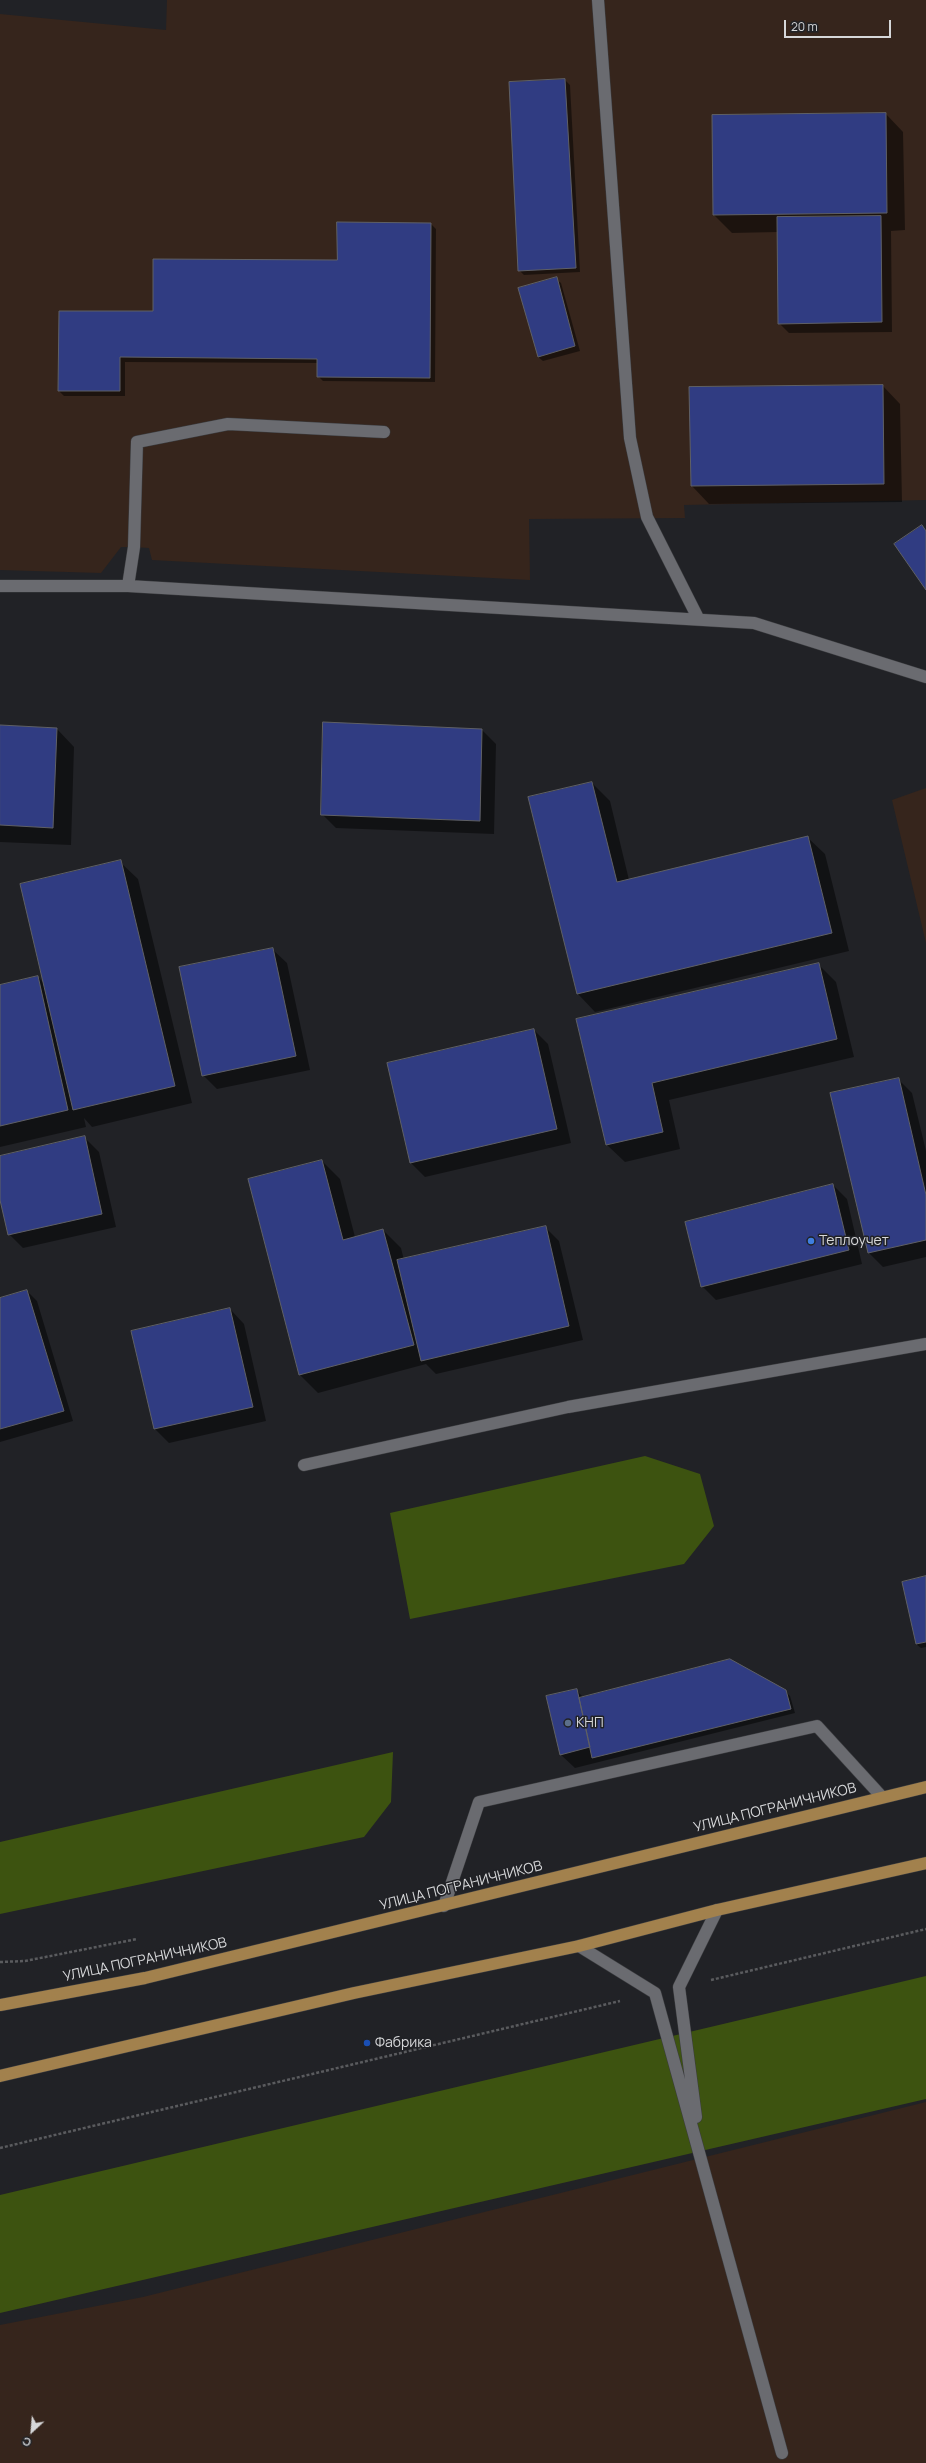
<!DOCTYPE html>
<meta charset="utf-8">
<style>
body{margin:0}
#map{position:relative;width:926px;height:2463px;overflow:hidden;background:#212226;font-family:Manrope,sans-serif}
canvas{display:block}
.north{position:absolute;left:12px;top:2411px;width:40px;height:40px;-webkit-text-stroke:3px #212226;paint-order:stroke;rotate:206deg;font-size:11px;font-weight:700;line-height:16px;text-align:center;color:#d6d7d9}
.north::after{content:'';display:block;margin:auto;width:14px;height:18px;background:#d6d7d9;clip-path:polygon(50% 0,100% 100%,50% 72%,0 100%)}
.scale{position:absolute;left:784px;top:20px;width:107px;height:18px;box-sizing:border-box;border:2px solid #d6d7d9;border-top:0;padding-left:5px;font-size:12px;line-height:14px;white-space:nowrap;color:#d6d7d9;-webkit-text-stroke:3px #212226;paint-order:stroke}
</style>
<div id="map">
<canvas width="926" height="2463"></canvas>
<div class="north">С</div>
<div class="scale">20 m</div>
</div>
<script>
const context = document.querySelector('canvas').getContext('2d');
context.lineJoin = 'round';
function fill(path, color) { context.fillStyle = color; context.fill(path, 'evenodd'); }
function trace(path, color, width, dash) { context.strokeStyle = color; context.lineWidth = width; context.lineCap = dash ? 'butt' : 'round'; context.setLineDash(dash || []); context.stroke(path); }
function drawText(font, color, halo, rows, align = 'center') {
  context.font = font + ' Manrope,sans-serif'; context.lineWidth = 3; context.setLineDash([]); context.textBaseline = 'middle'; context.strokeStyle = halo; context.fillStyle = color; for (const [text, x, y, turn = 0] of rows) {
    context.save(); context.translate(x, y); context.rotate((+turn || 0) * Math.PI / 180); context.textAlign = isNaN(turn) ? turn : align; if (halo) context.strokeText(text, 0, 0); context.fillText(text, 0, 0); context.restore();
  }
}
fill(new Path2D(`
 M 167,0 L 926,0 L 926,500 L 684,505 L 685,518 L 529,519 L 530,580 L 152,560 L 149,548 L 134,547 L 121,547 L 101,573 L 0,570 L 0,14 L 166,30 Z
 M 926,788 L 926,943 L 892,800 Z
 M 926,2102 L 926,2463 L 0,2463 L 0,2325 L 143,2297 Z`), '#36251c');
fill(new Path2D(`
 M 645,1456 L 700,1474 L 714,1526 L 684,1564 L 410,1619 L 390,1513 Z
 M 393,1752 L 391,1802 L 364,1837 L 0,1914 L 0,1842 Z
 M 926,1976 L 926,2099 L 0,2313 L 0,2195 Z`), '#3d5310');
fill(new Path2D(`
 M 565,80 L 570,85 L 580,272 L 524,275 L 519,270 Z
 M 886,114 L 903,132 L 905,230 L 891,231 L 892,332 L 789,333 L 779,323 L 778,232 L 732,233 L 714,215 Z
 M 431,224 L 436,229 L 435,382 L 323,381 L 318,376 L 318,363 L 125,362 L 125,396 L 64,396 L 59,391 L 60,312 L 154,312 L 338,261 Z
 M 556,279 L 561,283 L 580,351 L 543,361 L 538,357 Z
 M 883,386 L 900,404 L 902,502 L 709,504 L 692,486 L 690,388 Z
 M 0,726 L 57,729 L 74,747 L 71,845 L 0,842 Z
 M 482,730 L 496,744 L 494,834 L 336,828 L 322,814 Z
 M 592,783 L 610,801 L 629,880 L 807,837 L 825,854 L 849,951 L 595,1012 L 578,994 L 530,798 Z
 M 120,862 L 138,879 L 192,1103 L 92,1127 L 84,1118 L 86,1127 L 0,1147 L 0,986 L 38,977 L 44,983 Z
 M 272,949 L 287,963 L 310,1070 L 217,1089 L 203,1075 Z
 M 818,964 L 836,982 L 854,1057 L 669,1100 L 680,1149 L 625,1162 L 607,1145 L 577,1020 Z
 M 534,1030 L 548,1044 L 571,1143 L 425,1177 L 411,1163 Z
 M 898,1079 L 912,1093 L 926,1151 L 926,1257 L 883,1267 L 869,1253 L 831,1094 Z
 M 85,1138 L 99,1152 L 116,1227 L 23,1248 L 9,1234 L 0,1195 L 0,1157 Z
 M 322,1161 L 340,1179 L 355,1237 L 383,1230 L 401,1248 L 404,1260 L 545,1227 L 559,1241 L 583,1340 L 436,1374 L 426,1364 L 318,1393 L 300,1375 L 249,1180 Z
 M 833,1185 L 847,1199 L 862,1264 L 716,1300 L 702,1286 Z
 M 27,1291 L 37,1301 L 73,1421 L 0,1442 L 0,1299 Z
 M 230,1309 L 244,1324 L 266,1421 L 169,1443 L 155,1429 L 132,1332 Z
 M 926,1577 L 926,1647 L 921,1648 L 916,1644 Z
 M 576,1690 L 584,1698 L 785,1691 L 790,1696 L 795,1713 L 575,1768 L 560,1754 Z`), '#0007');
const building = new Path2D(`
 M 565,79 L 576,268 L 518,271 L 509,82 Z
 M 886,113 L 887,213 L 713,215 L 712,115 Z
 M 881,216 L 882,322 L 778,324 L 777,217 Z
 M 337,222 L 431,223 L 430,378 L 317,377 L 317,359 L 120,357 L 120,391 L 58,391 L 59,311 L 153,311 L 153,259 L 337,260 Z
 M 557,277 L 575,346 L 538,357 L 518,288 Z
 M 883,385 L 884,484 L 691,486 L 689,387 Z
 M 922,525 L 926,531 L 926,590 L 894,544 Z
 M 323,722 L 482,729 L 480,821 L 321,815 Z
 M 0,725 L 57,728 L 53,828 L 0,825 Z
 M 592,782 L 617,882 L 808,836 L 832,933 L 577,994 L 528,797 Z
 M 121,860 L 175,1086 L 73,1110 L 20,884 Z
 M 273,948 L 296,1056 L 202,1076 L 179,967 Z
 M 819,963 L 837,1039 L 652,1083 L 663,1132 L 606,1145 L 576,1019 Z
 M 38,976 L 68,1110 L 0,1126 L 0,985 Z
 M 534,1029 L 557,1129 L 410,1163 L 387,1063 Z
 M 899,1078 L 926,1195 L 926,1240 L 868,1253 L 830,1093 Z
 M 85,1136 L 102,1214 L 8,1235 L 0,1200 L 0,1156 Z
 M 322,1160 L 343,1240 L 383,1229 L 414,1345 L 299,1375 L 248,1179 Z
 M 833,1184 L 849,1250 L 701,1287 L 685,1222 Z
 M 546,1226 L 569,1326 L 421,1361 L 397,1260 Z
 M 27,1290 L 64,1411 L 0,1429 L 0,1298 Z
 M 230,1308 L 253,1407 L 154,1429 L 131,1331 Z
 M 926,1576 L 926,1642 L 916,1644 L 902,1582 Z
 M 730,1659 L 786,1690 L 791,1709 L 592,1758 L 579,1698 Z
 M 577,1689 L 590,1747 L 560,1755 L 546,1696 Z`);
fill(building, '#303c82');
trace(building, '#5f6065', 1);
const minor = new Path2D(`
 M 598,0 L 630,438 L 647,517 L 698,618
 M 0,586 L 128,586 L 754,623 L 926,677
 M 128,586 L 134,547 L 137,442 L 228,424 L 384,432
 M 304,1465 L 568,1407 L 926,1344
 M 444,1906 L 479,1802 L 817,1726 L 882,1797
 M 579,1946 L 655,1993 L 782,2453
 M 696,2117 L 679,1987 L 717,1910`);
const major = new Path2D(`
 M 0,2005 L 145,1978 L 926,1787
 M 0,2076 L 354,1993 L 579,1946 L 717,1910 L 926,1863`);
trace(minor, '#3b3c3f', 13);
trace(major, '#3b3c3f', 13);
trace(new Path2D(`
 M 0,1962 L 25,1961 L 137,1939
 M 711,1980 L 926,1929
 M 0,2148 L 620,2001`), '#5a5b5e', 2.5, [3, 2]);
trace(minor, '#6a6b70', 12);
trace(major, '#a2814d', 12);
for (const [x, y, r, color] of [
 [811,1241,4,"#3f7fe0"],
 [568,1723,4,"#5c6f8a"],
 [367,2043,4,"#1a4fb4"]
]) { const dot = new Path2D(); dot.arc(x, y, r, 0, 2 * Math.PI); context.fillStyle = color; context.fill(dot); trace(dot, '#212226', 1.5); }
drawText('14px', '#d6d7d9', '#212226', [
 ["Теплоучет",819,1241],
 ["КНП",576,1723],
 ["Фабрика",375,2043]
], 'left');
drawText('14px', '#d6d7d9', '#212226', [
 ["УЛИЦА ПОГРАНИЧНИКОВ",775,1808,-14],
 ["УЛИЦА ПОГРАНИЧНИКОВ",461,1886,-14],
 ["УЛИЦА ПОГРАНИЧНИКОВ",145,1960,-12]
]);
</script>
